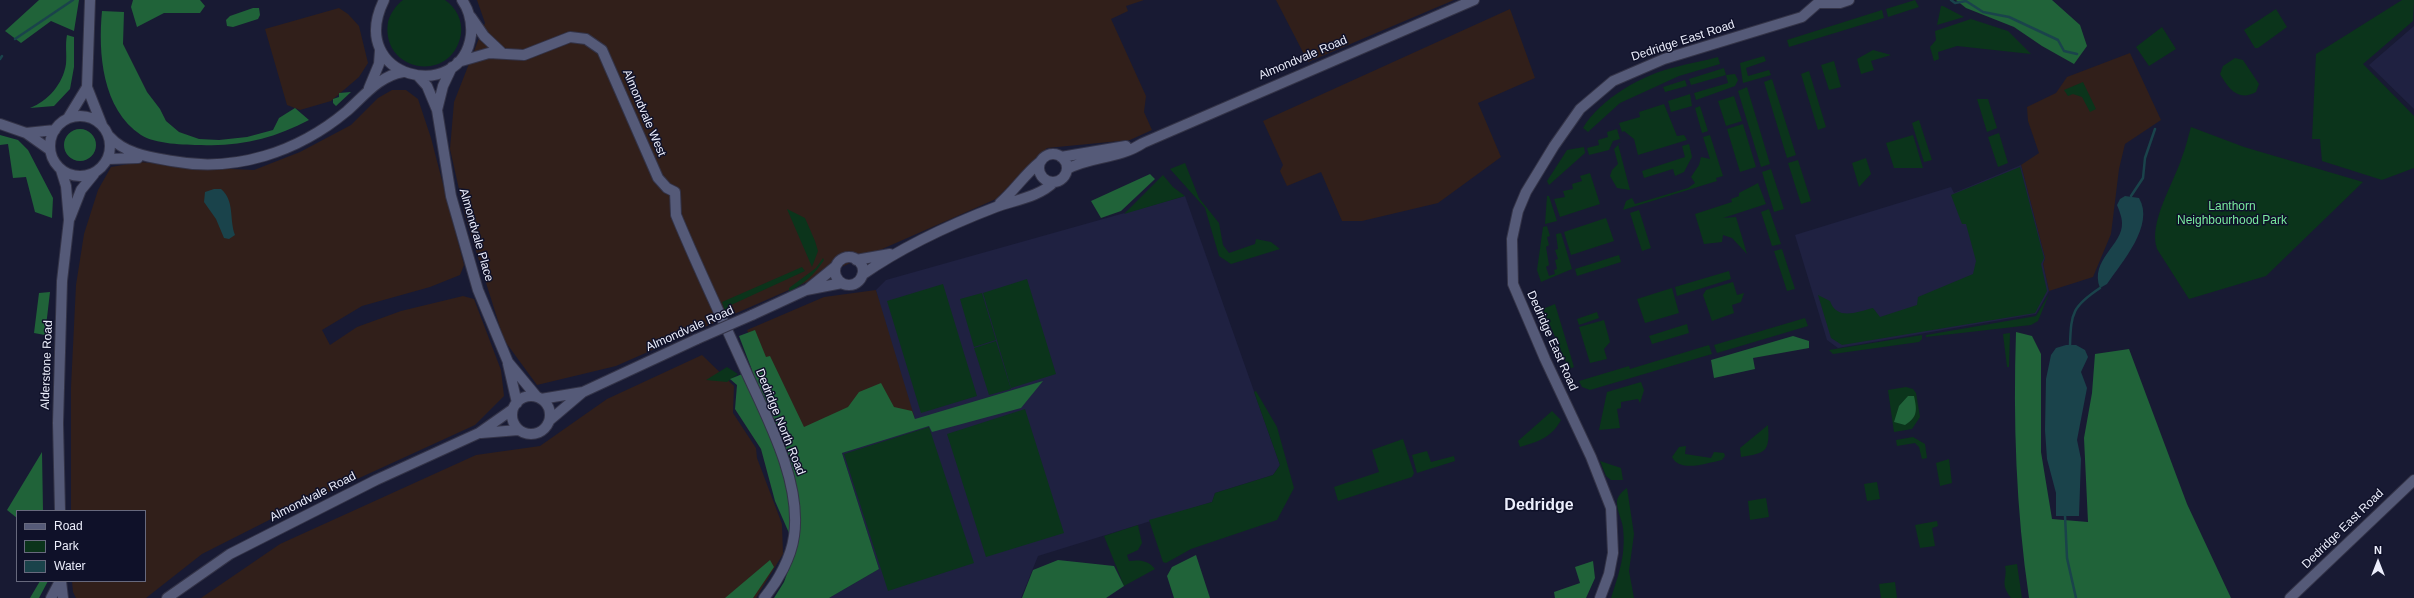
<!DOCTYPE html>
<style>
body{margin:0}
#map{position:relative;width:2414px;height:598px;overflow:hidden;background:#181a33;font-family:Helvetica,sans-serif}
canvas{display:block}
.legend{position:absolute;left:16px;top:510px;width:130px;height:72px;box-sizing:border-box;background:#0f1129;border:1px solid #67697d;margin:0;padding:5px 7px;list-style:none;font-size:12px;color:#eceefc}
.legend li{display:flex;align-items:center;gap:8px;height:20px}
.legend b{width:20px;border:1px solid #67697d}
.north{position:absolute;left:2358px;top:542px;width:40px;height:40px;-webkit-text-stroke:3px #0f1129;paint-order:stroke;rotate:0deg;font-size:11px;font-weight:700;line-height:16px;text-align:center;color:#eceefc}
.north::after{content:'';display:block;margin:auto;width:14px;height:18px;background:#eceefc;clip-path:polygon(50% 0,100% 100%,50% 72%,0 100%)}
</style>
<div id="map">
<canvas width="2414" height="598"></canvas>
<ul class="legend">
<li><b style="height:5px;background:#555a78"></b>Road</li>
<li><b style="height:11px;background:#0b341b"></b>Park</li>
<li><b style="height:11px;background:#1a434b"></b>Water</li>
</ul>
<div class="north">N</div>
</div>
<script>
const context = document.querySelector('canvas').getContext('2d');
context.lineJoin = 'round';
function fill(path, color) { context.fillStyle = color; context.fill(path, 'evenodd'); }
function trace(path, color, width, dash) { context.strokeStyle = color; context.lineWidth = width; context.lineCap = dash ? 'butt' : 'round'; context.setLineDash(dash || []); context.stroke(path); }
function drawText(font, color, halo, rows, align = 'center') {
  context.font = font + ' Helvetica,sans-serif'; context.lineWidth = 3; context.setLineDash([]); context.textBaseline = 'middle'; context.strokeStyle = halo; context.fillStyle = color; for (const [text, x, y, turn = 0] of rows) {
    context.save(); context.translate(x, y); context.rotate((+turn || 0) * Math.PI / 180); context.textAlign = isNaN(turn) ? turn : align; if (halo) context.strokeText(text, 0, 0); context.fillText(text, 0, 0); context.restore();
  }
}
fill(new Path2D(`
 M 477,0 L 1144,0 L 1126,6 L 1128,11 L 1111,19 L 1146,96 L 1144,112 L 1152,130 L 1130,140 L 1047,148 L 996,199 L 616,366 L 537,385 L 504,340 L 465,216 L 450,149 L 454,102 L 485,23 Z
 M 1276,0 L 1454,0 L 1308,62 Z
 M 339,8 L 348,14 L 359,26 L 368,63 L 359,77 L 331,101 L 300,110 L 287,105 L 265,29 Z
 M 1510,9 L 1535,78 L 1478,103 L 1501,157 L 1438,203 L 1362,221 L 1342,221 L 1321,172 L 1287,186 L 1280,171 L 1283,165 L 1263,121 Z
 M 2130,53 L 2161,120 L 2125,144 L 2119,169 L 2111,234 L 2093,277 L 2049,291 L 2043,264 L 2045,258 L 2021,165 L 2039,153 L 2028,121 L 2027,107 L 2056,93 L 2067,77 Z
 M 392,90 L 406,90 L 418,99 L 431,138 L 464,265 L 460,275 L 430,287 L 362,306 L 322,330 L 330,345 L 357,327 L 401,311 L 463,296 L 474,299 L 501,370 L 504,396 L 475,425 L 283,513 L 202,554 L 146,598 L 76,598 L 73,592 L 72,581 L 145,581 L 145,511 L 71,511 L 71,387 L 76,285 L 84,234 L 98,190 L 111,167 L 140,162 L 209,168 L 254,170 L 300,152 L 351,125 L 378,98 Z
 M 876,290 L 921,413 L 802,450 L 790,432 L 747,330 L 824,297 Z
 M 702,355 L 734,386 L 733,413 L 756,448 L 757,458 L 782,524 L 783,554 L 756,598 L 201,598 L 280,544 L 476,455 L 540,446 L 607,399 Z`), '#311f1a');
fill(new Path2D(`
 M 2414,26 L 2414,109 L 2369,65 Z
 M 2021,165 L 2045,258 L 2043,264 L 2049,291 L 2036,314 L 1838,348 L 1827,340 L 1795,235 L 1951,187 L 1954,193 Z
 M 1185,196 L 1280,465 L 1273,475 L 1215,493 L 1212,502 L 1038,556 L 1021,598 L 829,598 L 879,569 L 842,453 L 915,419 L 876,290 L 886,280 Z`), '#1f2141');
fill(new Path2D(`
 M 403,0 L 445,0 C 456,7 463,21 461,34 C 452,85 380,72 388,22 C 390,14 396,5 403,0 Z
 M 1915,0 L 1919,7 L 1888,17 L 1886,9 Z
 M 2402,0 L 2414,0 L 2413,21 L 2363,64 L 2414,116 L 2414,168 L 2382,180 L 2322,161 L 2320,139 L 2312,139 L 2316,54 Z
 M 1941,6 L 1943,6 L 1964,17 L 1937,25 Z
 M 2276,9 L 2287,27 L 2258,48 L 2255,48 L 2244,30 Z
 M 1882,10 L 1884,18 L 1789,47 L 1787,40 Z
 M 1971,19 L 2008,31 L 2031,54 L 1957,46 L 1938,52 L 1939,59 L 1934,61 L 1930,47 L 1936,40 L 1935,31 Z
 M 2162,27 L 2176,49 L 2149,66 L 2136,47 Z
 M 1873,50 L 1891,55 L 1871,61 L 1874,70 L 1861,74 L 1857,59 Z
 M 1764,56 L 1766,61 L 1746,68 L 1748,76 L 1769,70 L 1771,75 L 1743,83 L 1740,63 Z
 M 1718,57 L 1720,64 L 1679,76 L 1620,103 L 1588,132 L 1583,128 C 1600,99 1643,74 1676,67 C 1690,63 1704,61 1718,57 Z
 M 2235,58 L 2243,60 L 2259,84 L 2256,92 C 2238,102 2228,88 2220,74 L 2223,66 Z
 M 1834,61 L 1841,87 L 1829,90 L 1821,65 Z
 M 1724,68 L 1726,75 L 1735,74 L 1738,80 L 1735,86 L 1696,100 L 1694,93 L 1728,83 L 1726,75 L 1691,85 L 1689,79 Z
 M 1809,71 L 1826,127 L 1818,130 L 1801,74 Z
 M 1772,79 L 1796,155 L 1787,158 L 1764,82 Z
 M 1685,80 L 1687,86 L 1665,92 L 1663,87 Z
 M 2083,82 L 2096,109 L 2090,112 L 2082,97 L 2073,94 L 2068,96 L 2064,90 Z
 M 1747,87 L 1770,164 L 1761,167 L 1738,91 Z
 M 1690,94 L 1692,106 L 1671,112 L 1668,101 Z
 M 1734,96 L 1742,121 L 1726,126 L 1718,101 Z
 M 1977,99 L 1988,99 L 1997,128 L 1987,132 Z
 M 1664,104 L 1677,136 L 1684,135 L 1687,140 L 1638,155 L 1634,139 L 1624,131 L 1622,132 L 1619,123 L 1640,117 L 1639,112 Z
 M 1700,106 L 1708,131 L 1702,133 L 1695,108 Z
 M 1919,120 L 1932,160 L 1924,162 L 1912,123 Z
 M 1743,124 L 1756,167 L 1740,172 L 1727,129 Z
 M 2191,127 L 2244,147 L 2363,182 L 2266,276 L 2189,299 L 2157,249 C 2148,222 2174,183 2182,157 C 2186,147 2188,137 2191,127 Z
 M 1617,129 L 1620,139 L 1613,141 L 1609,150 L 1589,155 L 1587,148 L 1599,145 L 1598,140 L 1608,137 L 1607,132 Z
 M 1999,133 L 2008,163 L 1998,167 L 1988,137 Z
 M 1710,135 L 1723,176 L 1716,178 L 1717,181 L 1623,210 L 1626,201 L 1632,198 L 1635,204 L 1688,188 L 1695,183 L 1691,177 L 1699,165 L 1701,157 L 1710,159 L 1703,137 Z
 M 1913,135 L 1923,168 L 1894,168 L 1886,143 Z
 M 1621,142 L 1618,144 L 1630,190 L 1617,188 L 1610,176 L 1612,170 L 1618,164 L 1614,149 Z
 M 1689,144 L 1692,157 L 1684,172 L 1675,176 L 1673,169 L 1644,178 L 1642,171 L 1685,157 L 1682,146 Z
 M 1584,147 L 1585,153 L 1549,185 L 1547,181 L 1567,150 Z
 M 1866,158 L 1871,174 L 1859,187 L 1852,163 Z
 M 1798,160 L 1811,201 L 1801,204 L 1788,163 Z
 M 1185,163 L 1199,198 L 1219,223 L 1223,245 L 1229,253 L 1255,244 L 1256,239 L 1271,242 L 1280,249 L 1231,264 L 1219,256 L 1205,208 L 1170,169 Z
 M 2020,167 L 2044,258 L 2041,264 L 2047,291 L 2035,313 L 1842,345 L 1831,338 L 1818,295 L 1830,301 C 1837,321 1857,312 1873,308 L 1880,317 L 1917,305 L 1918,297 L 1973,274 L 1976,261 L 1966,224 L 1962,224 L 1951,195 Z
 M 1771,169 L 1784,209 L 1774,212 L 1762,172 Z
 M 1590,173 L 1600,204 L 1560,217 L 1554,199 L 1565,197 L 1563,191 L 1573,189 L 1572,184 L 1582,181 L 1580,176 Z
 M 1163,175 L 1173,187 L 1185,196 L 1124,214 Z
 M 1758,183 L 1766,204 L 1723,218 L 1736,217 L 1747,254 L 1732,238 L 1723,235 L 1722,242 L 1704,244 L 1695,214 L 1732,202 L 1731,199 L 1739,196 L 1739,193 Z
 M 1547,196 L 1549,196 L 1557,221 L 1545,224 Z
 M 787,209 L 805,218 L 815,241 L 818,251 L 812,267 Z
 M 1769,209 L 1781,244 L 1772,246 L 1761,212 Z
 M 1639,210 L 1651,248 L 1642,251 L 1630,213 Z
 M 1606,218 L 1614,241 L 1571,255 L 1564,232 Z
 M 1547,226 L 1550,236 L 1547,237 L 1549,245 L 1546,247 L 1549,265 L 1546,267 L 1549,276 L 1555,274 L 1554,270 L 1557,269 L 1555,260 L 1558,259 L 1555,250 L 1558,249 L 1556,234 L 1561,233 L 1572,269 L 1541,282 L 1537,270 L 1543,227 Z
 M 1782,249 L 1795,289 L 1787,291 L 1774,251 Z
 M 1619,255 L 1621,262 L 1577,276 L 1575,269 Z
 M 823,258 L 824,260 C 815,274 804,284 789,292 L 789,288 L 816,268 Z
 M 802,267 L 805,271 L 731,305 L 732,308 L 725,311 L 722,302 Z
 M 1729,271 L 1731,279 L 1677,296 L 1675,287 Z
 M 1027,279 L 1056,374 L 1011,388 L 983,293 Z
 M 1733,282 L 1737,295 L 1744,293 L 1741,302 L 1732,305 L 1734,313 L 1712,321 L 1703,295 L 1706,290 Z
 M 943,284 L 977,396 L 921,413 L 887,301 Z
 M 1672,288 L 1679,313 L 1645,323 L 1637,299 Z
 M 982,293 L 996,340 L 974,347 L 960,299 Z
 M 2049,294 L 2038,321 L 2031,325 L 1926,337 L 1926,335 L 2036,316 Z
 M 1555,304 L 1574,367 L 1569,369 L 1543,309 Z
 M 1597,312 L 1599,318 L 1579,325 L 1577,319 Z
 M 1805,318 L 1808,326 L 1717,353 L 1714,345 Z
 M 1604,320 L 1610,342 L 1604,349 L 1607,359 L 1590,363 L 1579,327 Z
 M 1687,324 L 1689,333 L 1652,344 L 1649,336 Z
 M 2010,333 L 2009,367 L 2007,367 L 2003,334 Z
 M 1922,335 L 1922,339 L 1919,342 L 1833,354 L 1829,350 Z
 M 996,341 L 1011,389 L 989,395 L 974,348 Z
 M 1709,345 L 1712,354 L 1590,390 L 1582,387 L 1579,381 L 1629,366 L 1630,369 Z
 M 727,367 L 738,374 L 727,382 L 706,380 Z
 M 1641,382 L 1644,390 L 1640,403 L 1638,399 L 1621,402 L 1621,408 L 1617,409 L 1620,428 L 1599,430 L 1607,392 Z
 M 1906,387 L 1913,389 L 1916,393 L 1920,417 L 1912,429 L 1894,432 L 1888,390 Z
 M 1256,391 L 1277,427 L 1294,488 L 1277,520 L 1191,549 L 1166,563 L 1163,562 L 1149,520 L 1212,502 L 1215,493 L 1273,475 L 1280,465 L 1254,392 Z
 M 1025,409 L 1064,533 L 986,557 L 947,434 Z
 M 1552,411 L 1561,420 C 1552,437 1538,442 1520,447 L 1518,441 Z
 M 1768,425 C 1770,452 1766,453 1741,457 L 1740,448 Z
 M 929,427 L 974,563 L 888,591 L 844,454 Z
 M 1913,437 L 1925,444 L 1927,458 L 1922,459 L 1919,447 L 1915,443 L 1897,446 L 1896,440 Z
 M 1403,439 L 1414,473 L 1412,477 L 1338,501 L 1334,487 L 1379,472 L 1372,450 Z
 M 1686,446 L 1685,454 L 1711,458 L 1714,452 L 1724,453 L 1725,456 L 1722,460 C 1707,463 1680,473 1672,457 L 1679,447 Z
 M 1427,451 L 1431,462 L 1454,456 L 1455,461 L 1417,473 L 1412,455 Z
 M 1949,459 L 1952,483 L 1940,486 L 1936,463 Z
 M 1600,461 L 1621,468 L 1623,480 L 1611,480 L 1606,476 Z
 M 1877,482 L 1880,499 L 1867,501 L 1864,484 Z
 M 1627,488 L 1634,534 L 1629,571 L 1634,598 L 1611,598 C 1619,573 1626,555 1623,528 C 1622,520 1617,511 1617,503 C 1616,498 1622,491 1627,488 Z
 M 1766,498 L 1769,517 L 1750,520 L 1748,501 Z
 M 1937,521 L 1938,526 L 1932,528 L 1935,546 L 1920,548 L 1915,525 Z
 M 1138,525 L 1142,543 L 1138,550 L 1127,555 L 1129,561 C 1139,560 1148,560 1155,569 L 1124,586 L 1104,536 Z
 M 2017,564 L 2022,598 L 2011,598 C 1999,582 2008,580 2005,566 Z
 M 1895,582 L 1897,598 L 1881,598 L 1879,584 Z`), '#0b341b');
fill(new Path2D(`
 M 39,0 L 79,0 L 74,31 L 51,21 L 21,43 L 5,31 Z
 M 133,0 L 200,0 L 205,6 L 200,13 L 164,13 L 137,27 L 131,7 Z
 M 1956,0 L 2052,0 L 2080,25 L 2087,46 L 2074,64 L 2042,46 L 2014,27 L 1966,8 Z
 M 253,8 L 259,8 L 260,15 L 258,19 L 233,27 L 227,26 L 226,20 L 230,16 Z
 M 102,11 L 124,12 L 123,44 L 147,92 L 160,109 L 166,121 L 179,132 L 199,139 L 219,140 L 247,137 L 273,130 L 279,118 L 295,108 L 309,120 C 275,138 240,147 201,145 C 186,145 154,144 141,135 C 102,109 98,53 102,11 Z
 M 67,35 L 74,37 L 74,67 L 70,89 L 54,106 L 30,108 C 48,101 63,84 66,64 C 67,54 65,45 67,35 Z
 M 351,92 L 336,106 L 333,103 L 333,99 L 339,97 L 339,93 Z
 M64 145a16 16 0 1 1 32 0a16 16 0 1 1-32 0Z
 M 0,135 L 18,140 L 28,150 L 53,198 L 52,218 L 35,212 L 26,177 L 13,178 L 8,144 L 0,145 Z
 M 1150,174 L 1155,179 L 1121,211 L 1101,218 L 1091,201 Z
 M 50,292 L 45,335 L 34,333 L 39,293 Z
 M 755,330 L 766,357 L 770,356 L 804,427 L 848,407 L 859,392 L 881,383 L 894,407 L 912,411 L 915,419 L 1043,381 L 1021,408 L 932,432 L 929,426 L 842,453 L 879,569 L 829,598 L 774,598 L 784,582 L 796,549 L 775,501 L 761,449 L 735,409 L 737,385 L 730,379 L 752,370 L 739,336 Z
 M 2016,332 L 2032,336 L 2041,354 L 2041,452 L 2052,519 L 2088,522 L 2084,438 L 2092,393 L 2095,354 L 2129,349 L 2187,504 L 2231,598 L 2029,598 C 2016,509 2013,421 2016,332 Z
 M 1793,336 L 1809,341 L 1809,348 L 1753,358 L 1755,369 L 1714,378 L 1711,360 Z
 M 1908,396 L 1914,396 C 1917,410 1918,417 1905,425 L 1894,422 L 1899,406 Z
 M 42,452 L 43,511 L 17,511 L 17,518 L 7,510 Z
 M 1196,555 L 1210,598 L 1174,598 L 1167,576 L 1172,567 Z
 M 770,560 L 774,567 L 753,598 L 725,598 Z
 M 1058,560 L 1114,566 L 1124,586 L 1106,598 L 1022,598 L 1033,570 Z
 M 1593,561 L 1595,578 L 1586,598 L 1555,598 L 1554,592 L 1580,583 L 1575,567 Z
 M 40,581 L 48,581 L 39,598 L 30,598 Z`), '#206339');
fill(new Path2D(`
 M 214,189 L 221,189 C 235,201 229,219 235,235 L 229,239 L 224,238 L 216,219 L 204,202 L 205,192 Z
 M 2125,196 L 2139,198 C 2155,225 2122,262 2107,284 L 2100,288 C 2089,260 2123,245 2122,223 C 2122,217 2119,210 2117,205 L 2120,199 Z
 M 2066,345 L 2076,345 L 2085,350 L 2088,357 L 2081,372 L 2087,388 L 2077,440 L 2081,459 L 2079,516 L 2056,516 L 2056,493 L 2047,459 L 2045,430 L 2046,379 L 2051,355 L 2056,348 Z`), '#1a434b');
trace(new Path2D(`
 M 1951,0 L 1955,3 L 1966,1 L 1983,12 L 2009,17 L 2058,40 L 2064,51 L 2077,54
 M 15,39 L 73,0
 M 0,59 L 2,56
 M 2131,196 L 2143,178 L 2145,158 L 2155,129
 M 2070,345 C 2071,312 2073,306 2100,288
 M 2065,516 L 2067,558 L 2076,598`), '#1a434b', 2.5);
const tertiary = new Path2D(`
 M 90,0 L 87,87 L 102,125
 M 384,0 C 345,79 462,105 471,35 C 472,22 469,10 462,0
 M 471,17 L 484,36 L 501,52
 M 458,62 L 489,53 L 524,55 L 570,37 L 586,39 L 602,50 L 658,178 L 667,188 L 675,192 L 676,215 C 697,266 721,316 744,367 C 766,416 802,481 794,536 C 791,558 778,581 764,598
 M 418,76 L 427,86 L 437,110 L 451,196 L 478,290 L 508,362 L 537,397
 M 369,88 L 379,64 L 380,50
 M 437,110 L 443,86 L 452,67
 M50 146a30 30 0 1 1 60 0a30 30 0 1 1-60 0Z
 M 68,118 L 87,87
 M 0,124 L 26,133 L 55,130
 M 26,133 L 50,150
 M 109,136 C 125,154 149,157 172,161 C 235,173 298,152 347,111 C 364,96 379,76 403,72
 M1039 168a14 14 0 1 1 28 0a14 14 0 1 1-28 0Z
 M 1061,157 L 1126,146
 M 108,159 L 138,158
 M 1067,169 C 1091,156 1119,159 1143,143 L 1474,0
 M 1000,203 C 1014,191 1025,174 1040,162
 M 70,218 L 81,190 L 94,174
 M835 271a14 14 0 1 1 28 0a14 14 0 1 1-28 0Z
 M 856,260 L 890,254
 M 862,275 C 902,247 949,225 996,207 C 1015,200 1039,197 1054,182
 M 808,289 L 835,267
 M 752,315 L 806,290 L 842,283
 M 508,364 L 517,403
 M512 415a19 19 0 1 1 38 0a19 19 0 1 1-38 0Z
 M 541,399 L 583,392
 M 550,420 L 583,392 L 697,339
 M 481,433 L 518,430
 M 60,511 L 58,423 L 62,281 L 69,220 L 66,186 L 61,170
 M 61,581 L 63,598
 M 51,598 L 60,581
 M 167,598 L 230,554 L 376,480 L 479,433 L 513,409
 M 1600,598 L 1609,574 L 1613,553 L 1611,508 L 1591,457 L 1545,359 L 1513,284 L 1512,239 L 1518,211 L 1526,192 L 1554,146 L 1580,109 L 1613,81 L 1664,59 L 1802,17 L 1818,3 L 1840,3 L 1849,0
 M 2290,598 L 2414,480`);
trace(tertiary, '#333347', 12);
trace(tertiary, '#555a78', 10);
const tertiaryBridge = new Path2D(`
 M 697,339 L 752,315`);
trace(tertiaryBridge, '#333347', 12, []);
trace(tertiaryBridge, '#555a78', 10);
drawText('12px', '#eceefc', '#0f1129', [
 ["Dedridge East Road",1683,41,-18],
 ["Almondvale Road",1303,58,-23],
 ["Almondvale West",644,113,67],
 ["Almondvale Place",476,235,74],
 ["Almondvale Road",690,329,-24],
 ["Dedridge East Road",1552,341,66],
 ["Alderstone Road",47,365,-88],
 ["Dedridge North Road",780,422,68],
 ["Almondvale Road",313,497,-27],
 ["Dedridge East Road",2343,529,-44]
]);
drawText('12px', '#79ea9e', '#0f1129', [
 ["Lanthorn",2232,207],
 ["Neighbourhood Park",2232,221]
]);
drawText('bold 16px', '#eceefc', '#0f1129', [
 ["Dedridge",1539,506]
]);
</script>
